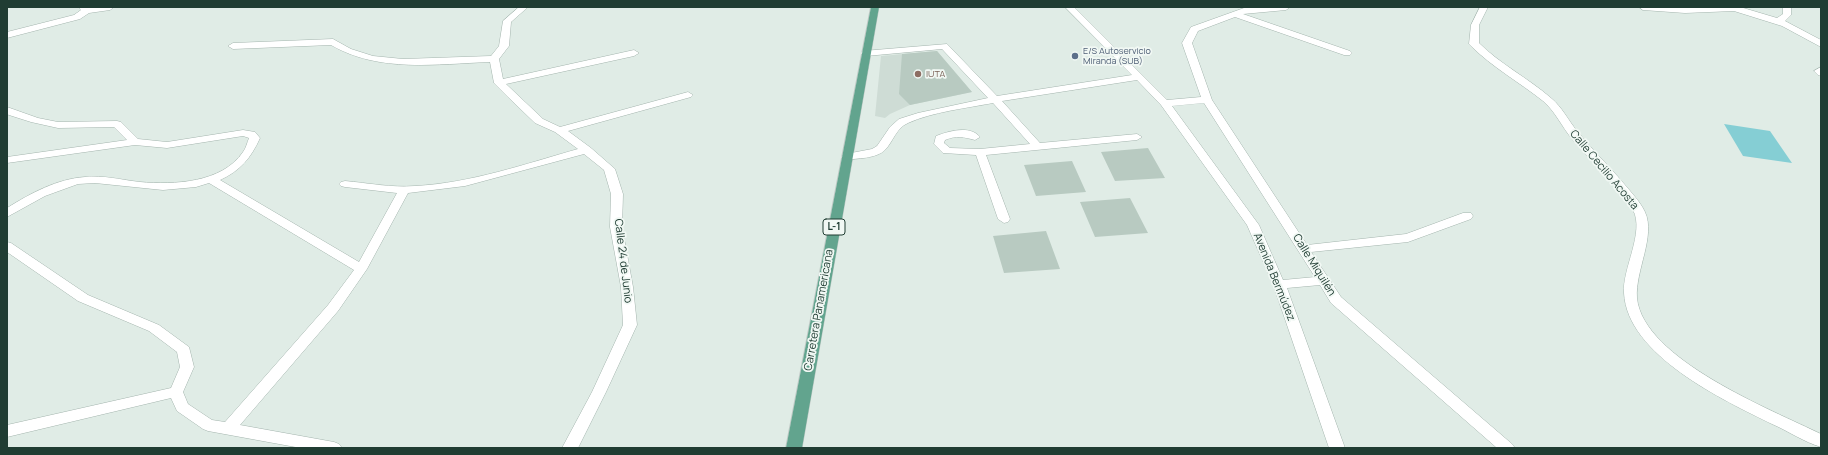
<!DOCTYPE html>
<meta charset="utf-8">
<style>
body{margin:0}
#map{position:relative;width:1828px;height:455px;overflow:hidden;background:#e0ece6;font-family:Manrope,sans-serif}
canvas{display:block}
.frame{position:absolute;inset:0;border:8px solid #203d33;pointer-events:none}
</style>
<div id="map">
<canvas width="1828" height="455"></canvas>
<div class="frame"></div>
</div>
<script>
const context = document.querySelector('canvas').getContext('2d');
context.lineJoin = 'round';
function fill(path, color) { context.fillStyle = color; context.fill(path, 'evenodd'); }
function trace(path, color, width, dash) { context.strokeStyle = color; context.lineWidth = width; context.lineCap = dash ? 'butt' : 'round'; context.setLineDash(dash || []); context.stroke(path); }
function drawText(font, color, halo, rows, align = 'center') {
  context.font = font + ' Manrope,sans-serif'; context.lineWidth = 3.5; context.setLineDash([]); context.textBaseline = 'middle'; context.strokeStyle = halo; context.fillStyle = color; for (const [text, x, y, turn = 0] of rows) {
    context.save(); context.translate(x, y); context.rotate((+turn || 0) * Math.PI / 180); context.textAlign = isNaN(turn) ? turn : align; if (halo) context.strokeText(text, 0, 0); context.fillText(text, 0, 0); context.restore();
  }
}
fill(new Path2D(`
 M 937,51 L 972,92 L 910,105 L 890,114 L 885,118 L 875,116 L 881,56 Z`), '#cedcd5');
fill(new Path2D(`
 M 1724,124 L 1770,131 L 1792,163 L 1743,156 Z`), '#85ced4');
fill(new Path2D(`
 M 937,51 L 972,92 L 910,105 L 899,94 L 902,54 Z
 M 1148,148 L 1165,178 L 1115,181 L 1101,152 Z
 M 1072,161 L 1086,192 L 1036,196 L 1024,165 Z
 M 1130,198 L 1148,233 L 1095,237 L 1080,202 Z
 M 1046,231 L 1060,269 L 1004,273 L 993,236 Z`), '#b8cac1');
const minor = new Path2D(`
 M 79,7 L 114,7 L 110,10 L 89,13 L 80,19 L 7,38 L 7,32 L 74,15 L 81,10 Z
 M 519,7 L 528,7 L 511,22 L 509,46 L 499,59 L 503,79 L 634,50 L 639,53 L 634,56 L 506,84 L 543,119 L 560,127 L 688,92 L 693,95 L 691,97 L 568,131 L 591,148 L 615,169 L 623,194 L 622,227 L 633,287 L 637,325 L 606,392 L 578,448 L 562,448 L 592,392 L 623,325 L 621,287 L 610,227 L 611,194 L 604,170 L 584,154 L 465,186 L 408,193 L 367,269 L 338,311 L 240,425 L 334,442 L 339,444 L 342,448 L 301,448 L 208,431 L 203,429 L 177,411 L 171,398 L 7,437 L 7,425 L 171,388 L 180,367 L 177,352 L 149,331 L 78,301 L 7,252 L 7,242 L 11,243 L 88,295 L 159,325 L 189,347 L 194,367 L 183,392 L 188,404 L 212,420 L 225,422 L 328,305 L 354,270 L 209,183 L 196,187 L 163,190 L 95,183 L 78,184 L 45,196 L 7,217 L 7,208 C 31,193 57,179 85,177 C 103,175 122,180 140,182 C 174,185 222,183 243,152 C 246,148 247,143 249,138 L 243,136 L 167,148 L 135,145 L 7,163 L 7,157 L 127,140 L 114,127 L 58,128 L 31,122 L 9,115 L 7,114 L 7,107 L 38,118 L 58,122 L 117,121 L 121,122 L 138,139 L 167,142 L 243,130 L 255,132 L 260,138 C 251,158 240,171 220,180 L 359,262 L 397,193 L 345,187 L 341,186 L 339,184 L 341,182 L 345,181 C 368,183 392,188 415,186 C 471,183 525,164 578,149 L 555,132 L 535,123 L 508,97 L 494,83 L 490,62 C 437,64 379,73 331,45 L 233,49 L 228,46 L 233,43 L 333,39 L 351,49 L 373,56 L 403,59 L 491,56 L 499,46 L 503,21 Z
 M 1065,7 L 1074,7 L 1167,100 L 1201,97 L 1182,43 L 1191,27 L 1244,8 L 1290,7 L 1286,10 L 1243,14 L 1350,51 L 1352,53 L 1350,55 L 1344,55 L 1235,17 L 1198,31 L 1192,43 L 1212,100 L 1307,245 L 1406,234 L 1463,213 L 1471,213 L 1473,216 L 1471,219 L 1408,242 L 1311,252 L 1341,297 L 1512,444 L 1515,448 L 1497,448 L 1331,303 L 1320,285 L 1287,288 L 1345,448 L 1329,448 L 1273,284 L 1247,225 L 1161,105 L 1137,80 L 1002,101 L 1040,143 L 1137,134 L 1142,137 L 1137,140 L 986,155 L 1010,219 L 1008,222 L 1004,223 L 998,219 L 976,155 L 943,153 L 934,144 L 936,136 C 949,131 970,125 980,137 L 975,140 C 963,137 957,135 945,140 L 944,143 L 950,148 L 980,149 L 1030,144 L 993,103 C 967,108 932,112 908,123 C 896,128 893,142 885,150 C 876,159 857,158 846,160 L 841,157 L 846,154 L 872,149 L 877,146 L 890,127 L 899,119 L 918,113 L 988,98 L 942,49 L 866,56 L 863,55 L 861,53 L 863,51 L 947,44 L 997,96 L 1132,75 ZM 1204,103 L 1315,277 L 1283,280 L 1259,225 L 1172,106 Z
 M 1480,7 L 1488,7 L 1479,25 L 1479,43 C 1500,64 1528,78 1551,98 C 1562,107 1568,120 1577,131 C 1594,152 1614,171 1631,192 C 1636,198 1642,205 1645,212 C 1656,236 1635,271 1637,298 C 1643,359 1772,410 1821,434 L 1821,447 C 1804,442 1788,431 1772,424 C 1723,400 1627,355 1624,293 C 1622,269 1645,232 1633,210 C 1619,186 1591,161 1572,139 C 1562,127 1555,111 1543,101 C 1519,82 1492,67 1471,46 L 1469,44 L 1471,25 Z
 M 1639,7 L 1740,7 L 1777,18 L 1783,14 L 1783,7 L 1791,7 L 1791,15 L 1785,21 L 1821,40 L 1821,47 L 1782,26 L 1734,11 L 1685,13 L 1643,10 Z
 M 1821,67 L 1821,76 L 1818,75 L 1814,71 Z`);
const major = new Path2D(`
 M 871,7 L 879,7 L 802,448 L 786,448 Z`);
trace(minor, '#a3b4ad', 1);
trace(major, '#c1c9c6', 1);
fill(minor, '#fff');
fill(major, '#62a48e');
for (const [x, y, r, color] of [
 [1075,56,4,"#5c6f8a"],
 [918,74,4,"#8d6e63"]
]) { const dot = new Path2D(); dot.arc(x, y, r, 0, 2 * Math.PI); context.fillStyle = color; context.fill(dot); trace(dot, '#f1f8f4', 1.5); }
drawText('9px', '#4e5e75', '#f1f8f4', [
 ["E/S Autoservicio",1083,51],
 ["Miranda (SUB)",1083,61]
], 'left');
drawText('9px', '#785e54', '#f1f8f4', [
 ["IUTA",926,74]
], 'left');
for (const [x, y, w] of [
 [834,227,22]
]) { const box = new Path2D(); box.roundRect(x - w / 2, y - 8, w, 16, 3); context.fillStyle = '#f1f8f4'; context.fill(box); trace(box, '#203d33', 1); }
drawText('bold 10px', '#203d33', null, [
 ["L-1",834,227]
]);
drawText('11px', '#203d33', '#f1f8f4', [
 ["Calle Cecilio Acosta",1604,170,50],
 ["Calle 24 de Junio",623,261,83],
 ["Calle Miquilén",1314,265,58],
 ["Avenida Bermúdez",1274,277,68],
 ["Carretera Panamericana",819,310,-80]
]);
</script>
